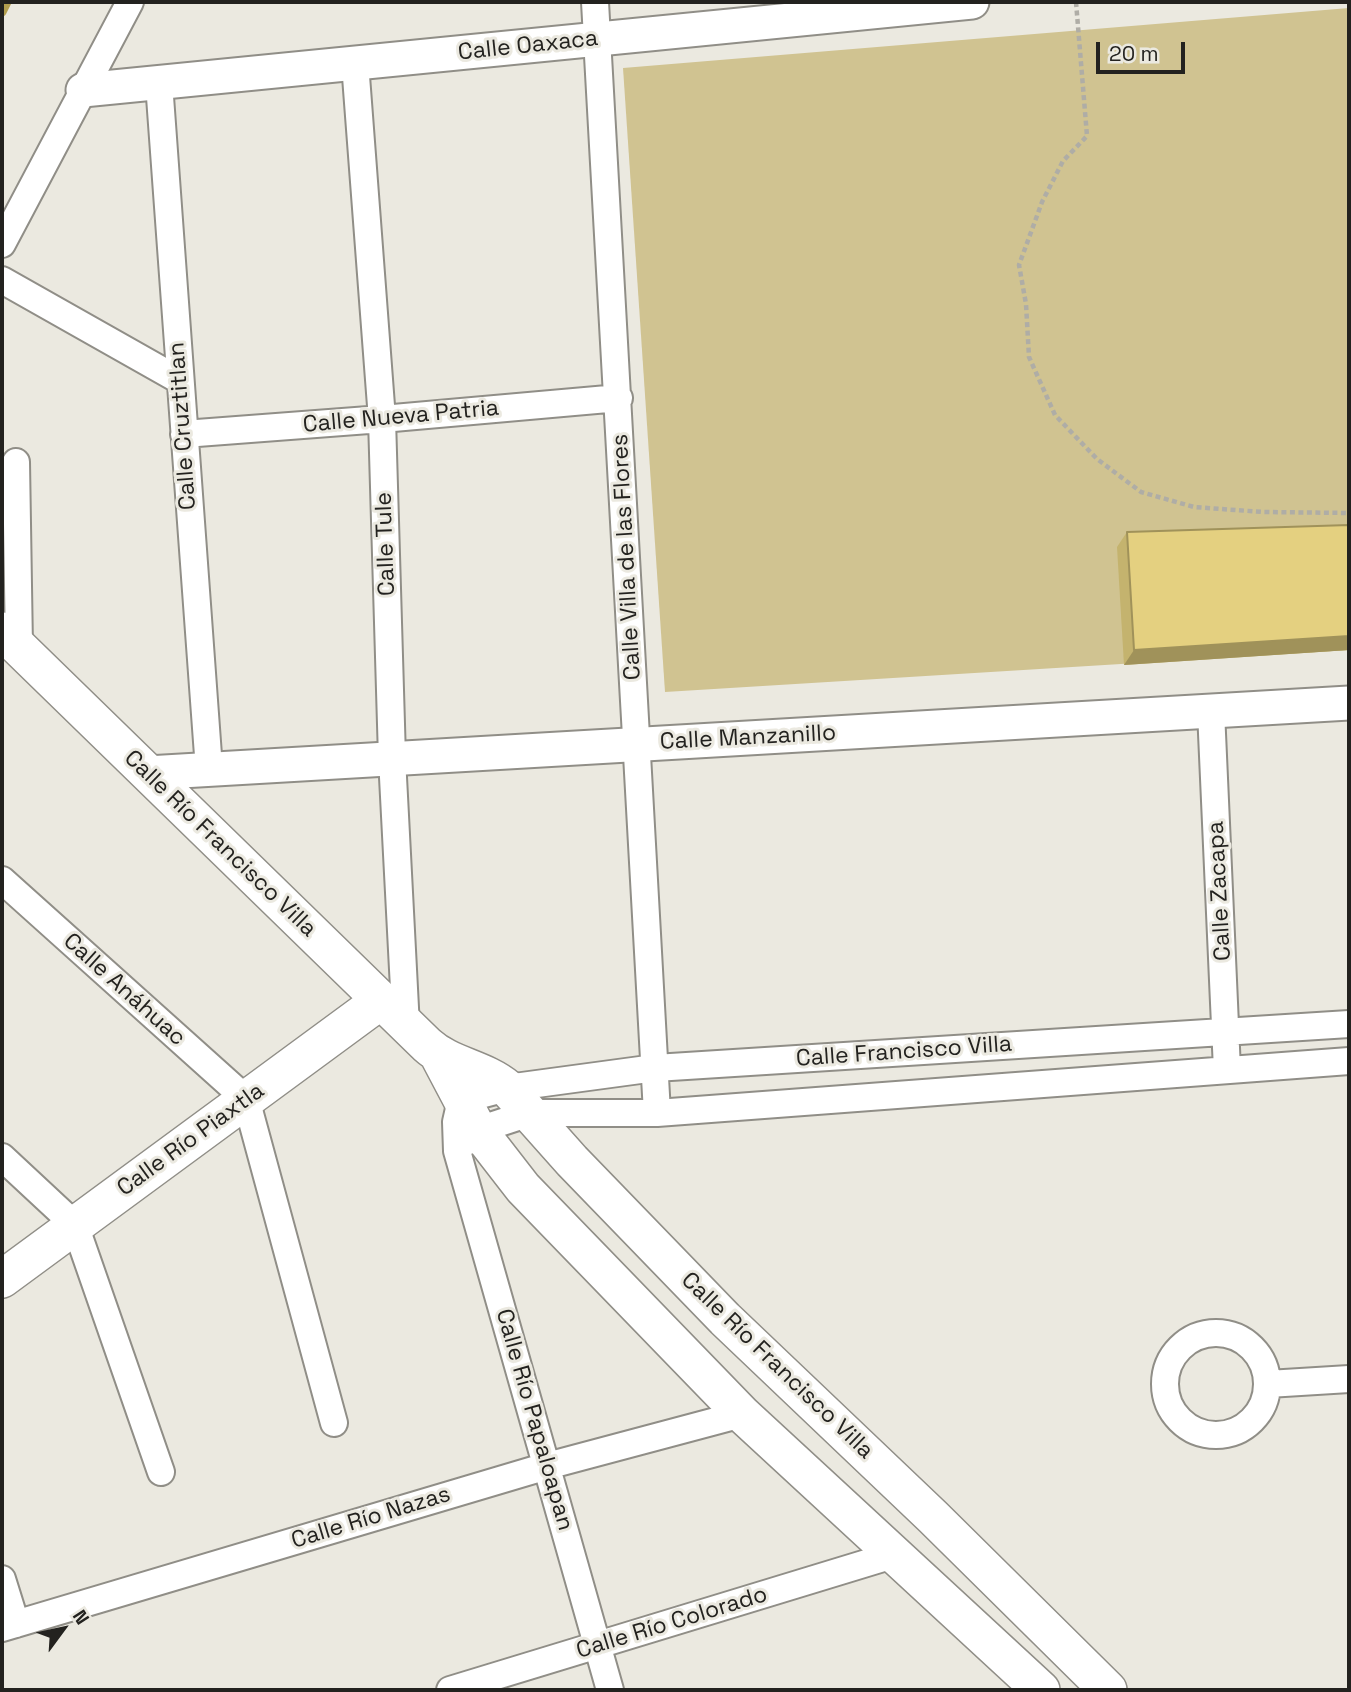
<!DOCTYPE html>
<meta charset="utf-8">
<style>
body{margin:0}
#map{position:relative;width:1351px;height:1692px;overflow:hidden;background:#ebe9e0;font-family:"Space Grotesk",sans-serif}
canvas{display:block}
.frame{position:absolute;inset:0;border:4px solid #23221f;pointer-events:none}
.north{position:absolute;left:28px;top:1594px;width:70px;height:70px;-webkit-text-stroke:5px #ebe9e0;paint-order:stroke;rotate:57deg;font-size:19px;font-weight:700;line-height:28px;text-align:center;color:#23221f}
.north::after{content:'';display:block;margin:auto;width:24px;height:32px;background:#23221f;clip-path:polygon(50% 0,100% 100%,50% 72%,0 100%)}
.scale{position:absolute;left:1096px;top:42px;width:89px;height:32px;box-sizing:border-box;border:4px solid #23221f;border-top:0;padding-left:9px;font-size:21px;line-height:24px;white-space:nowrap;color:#23221f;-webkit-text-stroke:5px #ebe9e0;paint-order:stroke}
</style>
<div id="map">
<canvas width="1351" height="1692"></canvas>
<div class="frame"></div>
<div class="north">N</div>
<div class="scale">20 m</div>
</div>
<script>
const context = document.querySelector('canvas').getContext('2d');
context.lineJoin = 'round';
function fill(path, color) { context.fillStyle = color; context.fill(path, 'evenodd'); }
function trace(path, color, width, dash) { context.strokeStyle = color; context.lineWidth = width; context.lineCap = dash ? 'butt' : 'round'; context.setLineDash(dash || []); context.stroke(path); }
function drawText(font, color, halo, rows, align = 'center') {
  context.font = font + ' "Space Grotesk",sans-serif'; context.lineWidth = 6; context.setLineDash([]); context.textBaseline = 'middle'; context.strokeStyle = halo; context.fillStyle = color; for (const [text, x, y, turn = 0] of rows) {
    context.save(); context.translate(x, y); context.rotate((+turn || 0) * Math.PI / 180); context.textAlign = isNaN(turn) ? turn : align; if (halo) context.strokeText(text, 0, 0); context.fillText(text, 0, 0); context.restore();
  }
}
fill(new Path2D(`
 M 1349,8 L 1349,650 L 665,692 L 623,68 Z`), '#d0c391');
trace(new Path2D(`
 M 2,12 L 7,2`), '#b39f4f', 9);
const minor = new Path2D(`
 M 595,2 L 657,1113
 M 355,63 L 382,419 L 392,758 L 406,1027
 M 159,83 L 209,769
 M 2,244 L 130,2
 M 2,280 L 179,380
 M 184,434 L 382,419 L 619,398
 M 16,462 L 19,647
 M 1211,711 L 1227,1070
 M 2,880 L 246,1099 L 334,1423
 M 466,1142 L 478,1130 L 530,1113 L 657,1113 L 1349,1061
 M 2,1157 L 75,1225 L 161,1472
 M1165 1384a51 51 0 1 1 102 0a51 51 0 1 1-102 0Z
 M 1268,1384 L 1349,1379
 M 2,1579 L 16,1624
 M 2,1628 L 547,1466 L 742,1414
 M 450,1690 L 893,1555
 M 610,1690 L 457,1151 L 456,1122 L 461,1100 L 507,1088 L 655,1068 L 1349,1024`);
const tertiary = new Path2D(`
 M 83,90 L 972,2
 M 147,773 L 1349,703`);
const secondary = new Path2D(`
 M 2,631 L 427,1045 C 450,1066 483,1068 507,1088 L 572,1161 L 725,1319 L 933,1517 L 1108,1690
 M 439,1056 L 478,1130 L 523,1188 L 742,1414 L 1041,1690
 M 2,1279 L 380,1001`);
trace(minor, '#908e87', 30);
trace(tertiary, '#908e87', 37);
trace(secondary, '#908e87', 40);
trace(new Path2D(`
 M 1076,2 L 1087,136 L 1063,161 L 1042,202 L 1019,265 L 1026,304 L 1029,357 L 1055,415 L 1097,459 L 1141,492 L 1194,507 L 1263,512 L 1349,513`), '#afada6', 4.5, [5, 3.5]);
trace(minor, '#fff', 26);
trace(tertiary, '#fff', 33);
trace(secondary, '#fff', 37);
fill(new Path2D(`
 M 1349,525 L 1349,650 L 1124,665 L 1117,547 L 1127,532 Z`), '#c4b36e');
fill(new Path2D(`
 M 1349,636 L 1349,650 L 1124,665 L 1134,650 Z`), '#a0925a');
const building = new Path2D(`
 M 1349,525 L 1349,636 L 1134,650 L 1127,532 Z`);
fill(building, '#e4d080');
trace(building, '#a0925a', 2);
drawText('23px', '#23221f', '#ebe9e0', [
 ["Calle Oaxaca",528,46,-6],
 ["Calle Nueva Patria",401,417,-5],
 ["Calle Cruztitlan",183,426,-94],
 ["Calle Tule",386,544,-92],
 ["Calle Villa de las Flores",627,557,-93],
 ["Calle Manzanillo",748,738,-3],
 ["Calle Río Francisco Villa",220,844,44],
 ["Calle Zacapa",1220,891,-93],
 ["Calle Anáhuac",124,990,42],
 ["Calle Francisco Villa",904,1052,-4],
 ["Calle Río Piaxtla",191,1140,-36],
 ["Calle Río Francisco Villa",777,1366,44],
 ["Calle Río Papaloapan",534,1420,74],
 ["Calle Río Nazas",371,1518,-17],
 ["Calle Río Colorado",672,1623,-17]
]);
</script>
